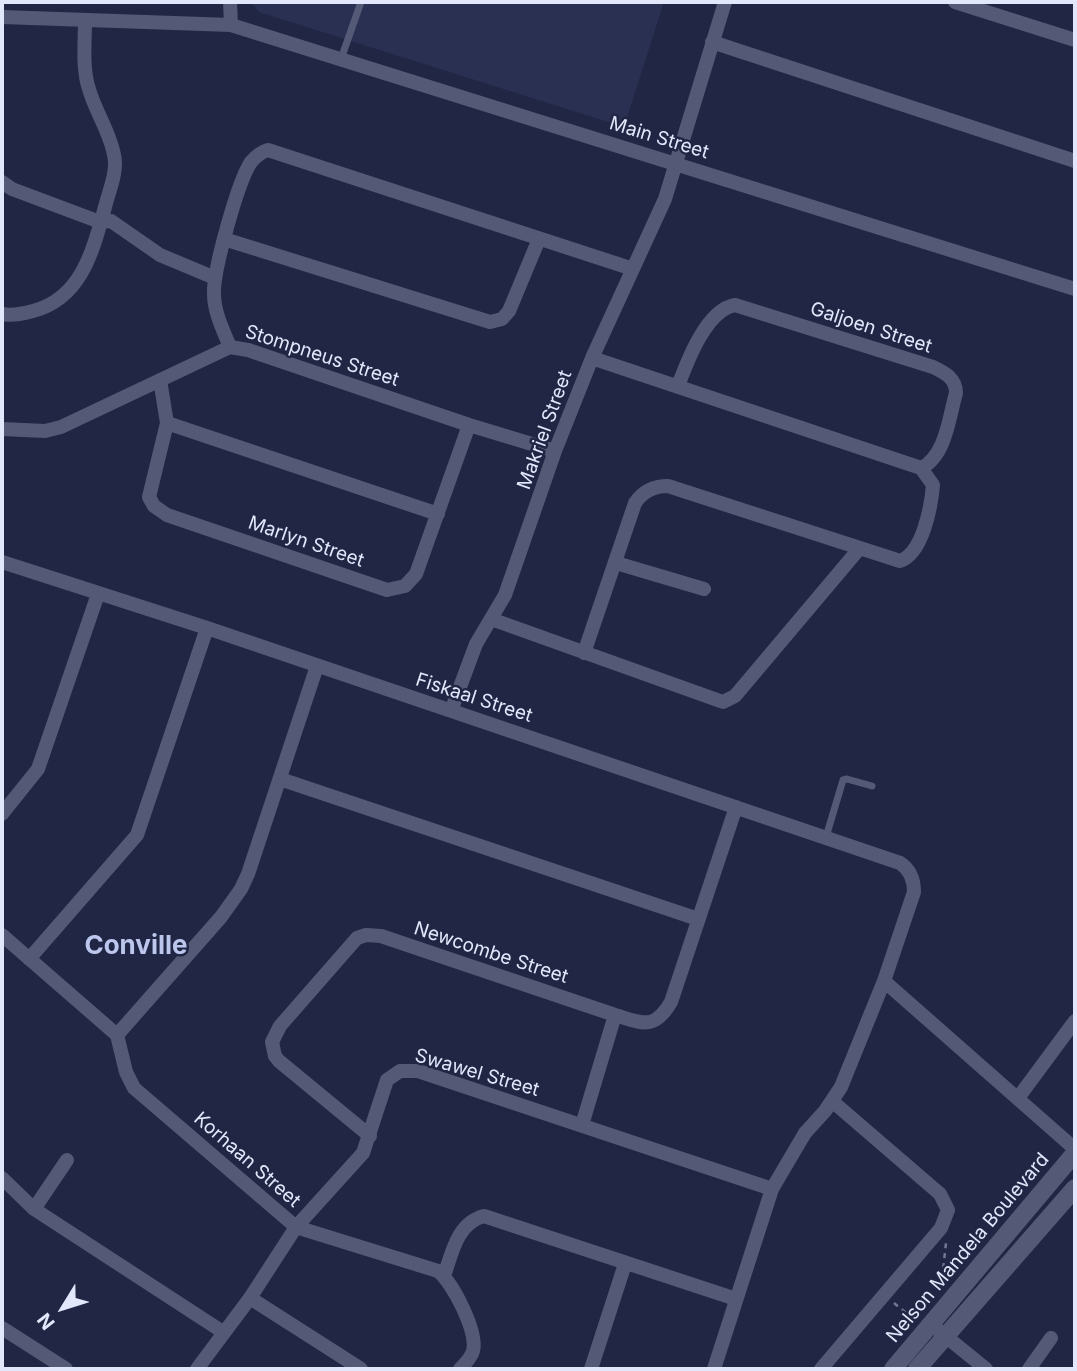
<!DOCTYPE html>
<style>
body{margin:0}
#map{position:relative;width:1077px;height:1371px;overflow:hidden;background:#202644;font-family:Inter,sans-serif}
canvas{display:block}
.frame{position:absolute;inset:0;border:4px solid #e2e7fb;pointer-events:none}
.north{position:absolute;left:28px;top:1273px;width:70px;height:70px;-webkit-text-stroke:5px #202644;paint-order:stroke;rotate:232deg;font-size:19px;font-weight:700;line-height:28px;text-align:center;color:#e2e7fb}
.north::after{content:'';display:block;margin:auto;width:24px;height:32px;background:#e2e7fb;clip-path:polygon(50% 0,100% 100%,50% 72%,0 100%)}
</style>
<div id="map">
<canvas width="1077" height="1371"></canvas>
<div class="frame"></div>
<div class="north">N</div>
</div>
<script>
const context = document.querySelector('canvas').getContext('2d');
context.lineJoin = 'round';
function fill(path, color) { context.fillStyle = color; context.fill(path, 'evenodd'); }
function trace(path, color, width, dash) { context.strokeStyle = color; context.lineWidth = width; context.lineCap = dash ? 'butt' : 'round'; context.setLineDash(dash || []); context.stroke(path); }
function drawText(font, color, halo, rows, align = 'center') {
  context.font = font + ' Inter,sans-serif'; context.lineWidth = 5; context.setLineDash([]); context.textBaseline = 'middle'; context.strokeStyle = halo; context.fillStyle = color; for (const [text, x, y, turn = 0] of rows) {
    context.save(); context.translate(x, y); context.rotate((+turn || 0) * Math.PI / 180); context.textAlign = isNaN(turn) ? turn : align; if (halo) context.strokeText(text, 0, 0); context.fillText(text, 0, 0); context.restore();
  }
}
fill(new Path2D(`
 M 251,2 L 664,2 L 624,127 L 259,12 Z`), '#293052');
trace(new Path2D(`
 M 941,1288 L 946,1243
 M 894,1303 L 916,1321`), '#737892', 2.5, [5, 5]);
trace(new Path2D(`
 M 341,59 L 361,2
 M 826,837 L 843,780 L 847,779 L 872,786`), '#545a75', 7);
trace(new Path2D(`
 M 230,2 L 231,25
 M 955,2 L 1075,40
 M 2,17 L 231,25 L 1075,289
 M 712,42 L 1075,161
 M 2,182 L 12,189 L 100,222 L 111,221 L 160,255 L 215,278
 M 224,239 L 490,322 L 502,319 L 509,311 L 539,239
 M 2,314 C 13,316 22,314 33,311 C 82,298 93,250 105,207 C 109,191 118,171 114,155 C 110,132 95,111 89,89 C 82,68 85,43 85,20
 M 592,358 L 921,468 C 946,456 949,417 956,393 C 956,378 945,373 933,367 L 735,305 C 706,310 687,362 678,386
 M 160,380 L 167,423 L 149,497 L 154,506 L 167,515 L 387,590 L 405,586 L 416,574 L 469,425
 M 167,423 L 438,514
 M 2,429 L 45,431 L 61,427 L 230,347
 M 555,451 L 469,425 L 248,350 L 230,347 C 223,330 214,312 214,294 C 213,271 238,181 251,162 C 256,156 261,152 268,150 L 633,269
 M 2,562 L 207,628 L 900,863 C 911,870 914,880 914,892 L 884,981 L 841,1087 L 825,1111 L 805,1133 L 772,1189 L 714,1369
 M 616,563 L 704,589
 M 491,619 L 723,702 L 735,696 L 859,549
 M 584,653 L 635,503 C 643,491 654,486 668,486 L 900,561 C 923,553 931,507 933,485 L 921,468
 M 451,711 L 476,644 L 505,595 L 555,451 L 592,358 L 665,199 L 725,2
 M 280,779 L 698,919
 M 2,814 L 38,769 L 98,594
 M 2,935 L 117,1035 L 126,1072 L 134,1088 L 296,1227 L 438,1271 C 453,1283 478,1332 473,1351 C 471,1358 465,1364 460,1369
 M 29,959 L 137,835 L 207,628
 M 884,981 L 1075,1149
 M 117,1035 L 221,917 L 241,889 L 248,874 L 317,666
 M 1018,1098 L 1075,1021
 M 582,1125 L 615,1015
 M 370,1136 L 279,1061 L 275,1056 L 272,1042 L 280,1026 L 357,938 L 366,935 L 381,936 L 615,1015 C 642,1023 654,1031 671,1002 L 736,807
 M 2,1178 L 34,1209 L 223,1332
 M 34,1209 L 67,1160
 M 444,1276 C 452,1253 457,1223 484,1216 L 736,1299
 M 250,1298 L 361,1369
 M 2,1328 L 66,1369
 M 938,1330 L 986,1369
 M 197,1369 L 250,1298 L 296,1227 L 363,1153 L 387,1080 L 400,1071 L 418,1071 L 772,1189
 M 591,1369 L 625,1264
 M 821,1369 L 941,1228 L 948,1210 L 940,1194 L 832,1101
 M 1029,1369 L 1051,1338`), '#545a75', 14);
trace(new Path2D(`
 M 893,1369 L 1075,1153
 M 917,1369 L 1075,1188`), '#545a75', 18);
drawText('19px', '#e2e7fb', '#202644', [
 ["Main Street",659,138,17],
 ["Galjoen Street",871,328,18],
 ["Stompneus Street",322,356,18],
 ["Makriel Street",545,430,-70],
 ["Marlyn Street",306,542,19],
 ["Fiskaal Street",474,698,18],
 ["Newcombe Street",491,953,18],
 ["Swawel Street",477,1073,16],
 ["Korhaan Street",247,1160,41],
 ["Nelson Mandela Boulevard",968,1248,-50]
]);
drawText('bold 26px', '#bdc7ed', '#202644', [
 ["Conville",136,946]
]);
</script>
